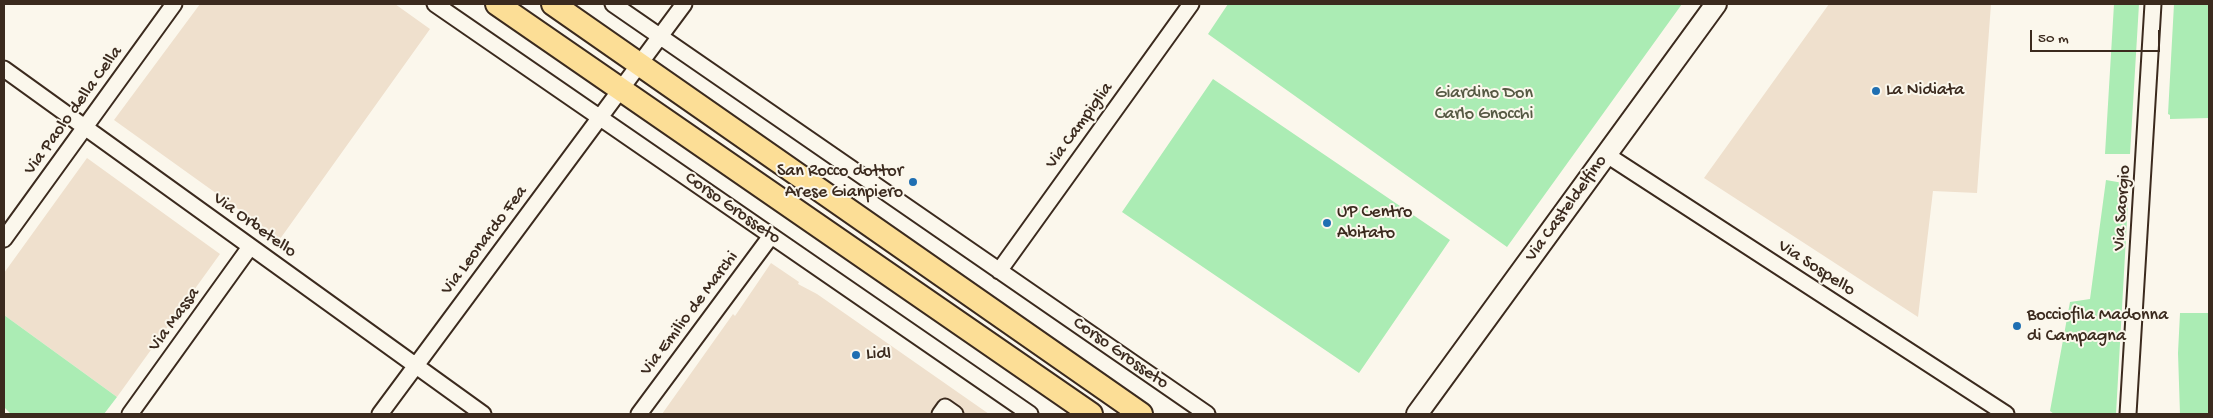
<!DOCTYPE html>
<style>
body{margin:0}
#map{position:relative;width:2213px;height:418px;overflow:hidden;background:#fbf7ec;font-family:"Gochi Hand",sans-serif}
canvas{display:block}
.frame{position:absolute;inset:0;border:5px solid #3b2a1e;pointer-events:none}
.scale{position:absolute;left:2030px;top:30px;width:130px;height:22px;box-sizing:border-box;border:2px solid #3b2a1e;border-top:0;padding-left:6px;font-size:15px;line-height:18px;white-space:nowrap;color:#3b2a1e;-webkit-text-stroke:4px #fbf7ec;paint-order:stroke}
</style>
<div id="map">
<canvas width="2213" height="418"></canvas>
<div class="frame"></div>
<div class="scale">50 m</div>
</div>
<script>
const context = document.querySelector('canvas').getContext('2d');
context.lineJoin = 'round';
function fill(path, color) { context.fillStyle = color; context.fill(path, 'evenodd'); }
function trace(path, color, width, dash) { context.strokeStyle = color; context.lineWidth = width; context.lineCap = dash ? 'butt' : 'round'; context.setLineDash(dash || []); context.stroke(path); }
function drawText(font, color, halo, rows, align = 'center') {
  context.font = font + ' "Gochi Hand",sans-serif'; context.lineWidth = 4; context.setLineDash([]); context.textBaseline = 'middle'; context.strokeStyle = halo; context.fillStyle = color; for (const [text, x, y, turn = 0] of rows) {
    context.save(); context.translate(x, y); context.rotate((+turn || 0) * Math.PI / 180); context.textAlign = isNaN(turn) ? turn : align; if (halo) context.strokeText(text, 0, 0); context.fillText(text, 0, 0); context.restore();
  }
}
fill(new Path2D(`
 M 200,4 L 395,4 L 430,29 L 280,239 L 114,120 Z
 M 1829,4 L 1991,4 L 1977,193 L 1933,191 L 1918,317 L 1704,178 Z
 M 87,158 L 220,254 L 117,397 L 4,315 L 4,273 Z
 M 771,263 L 799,282 L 798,284 L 817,294 L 989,414 L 662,414 L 733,314 L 735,316 Z`), '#efe0cd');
fill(new Path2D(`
 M 1228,4 L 1682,4 L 1507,247 L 1208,34 Z
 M 2114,4 L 2139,4 L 2130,154 L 2105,154 Z
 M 2174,4 L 2209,4 L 2209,118 L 2170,119 L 2170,115 L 2168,114 Z
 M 1213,79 L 1450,240 L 1359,373 L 1122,212 Z
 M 2106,180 L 2129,184 L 2116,414 L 2054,414 L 2050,411 L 2070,302 L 2090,299 Z
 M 2180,313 L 2209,313 L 2209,414 L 2180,414 L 2178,353 Z
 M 4,315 L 117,397 L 104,414 L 11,414 L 4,407 Z`), '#abecb4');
const street = new Path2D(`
 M 435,4 L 1030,414
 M 613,4 L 1207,414
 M 4,69 L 483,414
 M 1607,155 L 2006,414
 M 4,239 L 174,4
 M 999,271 L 1191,4
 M 130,414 L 250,247
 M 380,414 L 684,4
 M 639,414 L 771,236
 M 940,414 L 945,407 L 955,414
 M 2128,414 L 2153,4`);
const secondary = new Path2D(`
 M 1417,414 L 1716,4`);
const primary = new Path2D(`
 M 497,4 L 1091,414
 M 553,4 L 1141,414`);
trace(street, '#3b2a1e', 19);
trace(secondary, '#3b2a1e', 24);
trace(primary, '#3b2a1e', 26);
trace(street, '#fbf7ec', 15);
trace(secondary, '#fbf7ec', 20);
trace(primary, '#fcde96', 22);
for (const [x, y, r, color] of [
 [1876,91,5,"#1f6fb2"],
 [913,182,5,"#1f6fb2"],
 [1327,223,5,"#1f6fb2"],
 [2017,326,5,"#1f6fb2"],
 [856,355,5,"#1f6fb2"]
]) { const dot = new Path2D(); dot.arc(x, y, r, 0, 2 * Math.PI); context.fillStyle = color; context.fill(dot); trace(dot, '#fbf7ec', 2); }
drawText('18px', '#3b2a1e', '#fbf7ec', [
 ["La Nidiata",1886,91],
 ["San Rocco dottor",903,172,"right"],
 ["Arese Gianpiero",903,193,"right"],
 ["UP Centro",1337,213],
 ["Abitato",1337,234],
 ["Bocciofila Madonna",2027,316],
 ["di Campagna",2027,337],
 ["Lidl",866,355]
], 'left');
drawText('18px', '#575a44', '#fbf7ec', [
 ["Giardino Don",1484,94],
 ["Carlo Gnocchi",1484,115]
]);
drawText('18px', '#3b2a1e', '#fbf7ec', [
 ["Via Paolo della Cella",74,111,-54],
 ["Via Campiglia",1080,126,-54],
 ["Via Saorgio",2123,208,-86],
 ["Corso Grosseto",732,209,35],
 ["Via Casteldelfino",1567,209,-54],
 ["Via Orbetello",254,226,36],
 ["Via Leonardo Fea",485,241,-53],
 ["Via Sospello",1816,269,33],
 ["Via Emilio de Marchi",690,314,-53],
 ["Via Massa",175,320,-54],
 ["Corso Grosseto",1120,354,35]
]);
</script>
